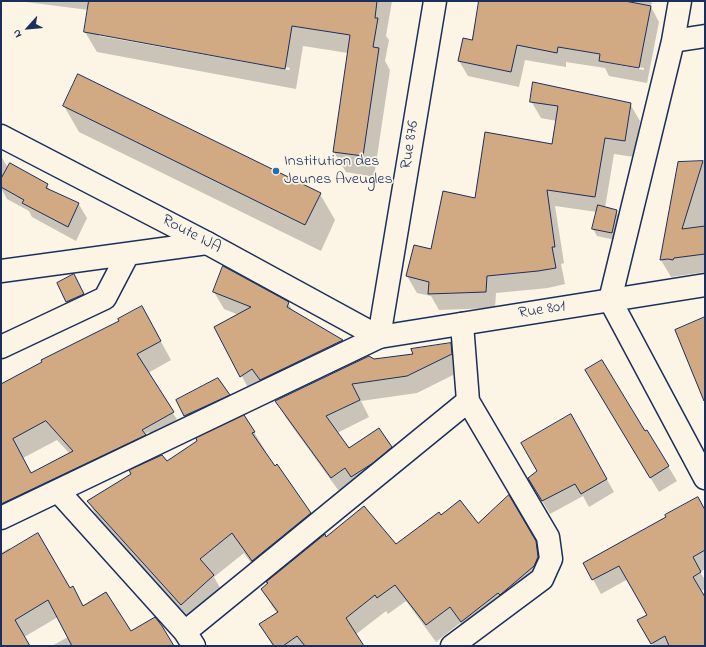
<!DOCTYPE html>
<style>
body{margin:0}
#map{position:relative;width:706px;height:647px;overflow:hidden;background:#fcf5e5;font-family:"Indie Flower",sans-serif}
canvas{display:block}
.frame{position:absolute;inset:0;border:2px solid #1b2f5e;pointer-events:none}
.north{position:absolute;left:8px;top:8px;width:40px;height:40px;-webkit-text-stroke:3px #fcf5e5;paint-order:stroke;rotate:243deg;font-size:11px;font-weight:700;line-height:16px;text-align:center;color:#1b2f5e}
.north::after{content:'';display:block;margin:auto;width:14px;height:18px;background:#1b2f5e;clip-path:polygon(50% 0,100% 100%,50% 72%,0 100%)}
</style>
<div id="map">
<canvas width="706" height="647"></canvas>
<div class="frame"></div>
<div class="north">N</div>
</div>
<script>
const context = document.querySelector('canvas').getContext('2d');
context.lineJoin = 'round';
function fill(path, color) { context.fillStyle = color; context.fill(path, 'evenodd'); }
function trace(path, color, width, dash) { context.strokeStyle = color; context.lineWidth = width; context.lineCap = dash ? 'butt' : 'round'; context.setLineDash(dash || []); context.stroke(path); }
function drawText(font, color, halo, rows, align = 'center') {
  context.font = font + ' "Indie Flower",sans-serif'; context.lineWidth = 3.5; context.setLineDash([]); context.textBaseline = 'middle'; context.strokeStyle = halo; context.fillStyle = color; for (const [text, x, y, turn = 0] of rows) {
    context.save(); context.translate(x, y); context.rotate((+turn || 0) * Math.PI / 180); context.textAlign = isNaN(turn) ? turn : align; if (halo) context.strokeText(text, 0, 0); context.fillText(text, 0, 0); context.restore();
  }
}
fill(new Path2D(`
 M 18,1 L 392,1 L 386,36 L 389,40 L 385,61 L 390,70 L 374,177 L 346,172 L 334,152 L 348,53 L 303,46 L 296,89 L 97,52 L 85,32 L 89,10 ZM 99,34 L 290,68 L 289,70 L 99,36 Z
 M 480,1 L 652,1 L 651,7 L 659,22 L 647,83 L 609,76 L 605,68 L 566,62 L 566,67 L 525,60 L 519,87 L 468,76 L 459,61 L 472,41 ZM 604,60 L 644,68 L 644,70 L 604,62 Z
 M 531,101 L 630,104 L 640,121 L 634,157 L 614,154 L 605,208 L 616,211 L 620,218 L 615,240 L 597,236 L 593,229 L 597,212 L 555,206 L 564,263 L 561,264 L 565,284 L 548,288 L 496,293 L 495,308 L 439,310 L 431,296 L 417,293 L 407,276 L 432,250 L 475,199 L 553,145 L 557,121 L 541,118 Z
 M 64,106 L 320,194 L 335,220 L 321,251 L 79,132 Z
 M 1,156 L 8,168 L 47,185 L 50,191 L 78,203 L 87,218 L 76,241 L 32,217 L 29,211 L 7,199 L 1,188 Z
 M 705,162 L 705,272 L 671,277 L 661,260 L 679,163 Z
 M 58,283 L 77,283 L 87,302 L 71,309 Z
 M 214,292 L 288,303 L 293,311 L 343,341 L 352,358 L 251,393 L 215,327 L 239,315 L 224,309 Z
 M 142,307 L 171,360 L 148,373 L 184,431 L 6,525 L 1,530 L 1,386 L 120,321 ZM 149,432 L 150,434 L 80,467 L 80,465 ZM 57,440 L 70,454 L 31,474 L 23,458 Z
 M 450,344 L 460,361 L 461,371 L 417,393 L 361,401 L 369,417 L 337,433 L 349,450 L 391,448 L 401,465 L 341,494 L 286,418 L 277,401 L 374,360 L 414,354 Z
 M 594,385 L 645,432 L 647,431 L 677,481 L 659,492 Z
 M 229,395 L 237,409 L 193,430 L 177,401 Z
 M 570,415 L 614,492 L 589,507 L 583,496 L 550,514 L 529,479 L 538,471 Z
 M 254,432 L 266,452 L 264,453 L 310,514 L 322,534 L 264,581 L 244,553 L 214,577 L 225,597 L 193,625 L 100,522 L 88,501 L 167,462 Z
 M 509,497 L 545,559 L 472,638 L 460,623 L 436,642 L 406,601 L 388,614 L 386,611 L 355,635 L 363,646 L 273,646 L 261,625 L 277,613 L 272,606 L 262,589 L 326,538 L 396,545 L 441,517 L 478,524 Z
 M 705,511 L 705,569 L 700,572 L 705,580 L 705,589 L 701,591 L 705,599 L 705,646 L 654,646 L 639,621 L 648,615 L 628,579 L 601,594 L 584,563 Z
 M 9,548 L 11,550 L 69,589 L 83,607 L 131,633 L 173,646 L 52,646 L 68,637 L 58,617 L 24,637 L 29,646 L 1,646 L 1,553 Z`), '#0003');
const building = new Path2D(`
 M 89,1 L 377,1 L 375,18 L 378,18 L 373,47 L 379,48 L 363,156 L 333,152 L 350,35 L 292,26 L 285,69 L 84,32 Z
 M 479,1 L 625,1 L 651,6 L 639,68 L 599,61 L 600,54 L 558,47 L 557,53 L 517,45 L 511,72 L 458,61 L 463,38 L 472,40 Z
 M 78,74 L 321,193 L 305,225 L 63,106 Z
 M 533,82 L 631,103 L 625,141 L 605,138 L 595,197 L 547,190 L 555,247 L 552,247 L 556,268 L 538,271 L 487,276 L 486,292 L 428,294 L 429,282 L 406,276 L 414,245 L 431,249 L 443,191 L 475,198 L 485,132 L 552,144 L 558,106 L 530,102 Z
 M 703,161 L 682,229 L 705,226 L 705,254 L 674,258 L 673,260 L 668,259 L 660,260 L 678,162 Z
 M 10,163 L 48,184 L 46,188 L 79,203 L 68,227 L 22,203 L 24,200 L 1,187 L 1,179 Z
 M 598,205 L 617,210 L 612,233 L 592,229 Z
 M 223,266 L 289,302 L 287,307 L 343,340 L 260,380 L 252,369 L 240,377 L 214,327 L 251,307 L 213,292 Z
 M 74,274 L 84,294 L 66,302 L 57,283 Z
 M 142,306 L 161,341 L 137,354 L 174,412 L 142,430 L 146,435 L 1,504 L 1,384 L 42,362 L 41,360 L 119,321 L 118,319 ZM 46,421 L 73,451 L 31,473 L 13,439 Z
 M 705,317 L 705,401 L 704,401 L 675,330 Z
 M 451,343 L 452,354 L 407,376 L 352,384 L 360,400 L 326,416 L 349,448 L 379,428 L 392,447 L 373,463 L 351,477 L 345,468 L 331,478 L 275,401 L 369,356 L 374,359 L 413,354 L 411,349 Z
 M 602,360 L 645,431 L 647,430 L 669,466 L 650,478 L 585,370 Z
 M 218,378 L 230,395 L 184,416 L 176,400 Z
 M 571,414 L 607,479 L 581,494 L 575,484 L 542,501 L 528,478 L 537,471 L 521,443 Z
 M 244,415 L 255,432 L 252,433 L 275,466 L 277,464 L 311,513 L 252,561 L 232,533 L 200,559 L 214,575 L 181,605 L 87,501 L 131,474 L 129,470 L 162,455 L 167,461 L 197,441 L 196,438 Z
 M 509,495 L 536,541 L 538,557 L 534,566 L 500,595 L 498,593 L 461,622 L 450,607 L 426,625 L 395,585 L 377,598 L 375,595 L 346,618 L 364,646 L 305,646 L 297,636 L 283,646 L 274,646 L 259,624 L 278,612 L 261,589 L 268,583 L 266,582 L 325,534 L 326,537 L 364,506 L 396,544 L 439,512 L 441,515 L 460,500 L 478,523 Z
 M 698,497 L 705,510 L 705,550 L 693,557 L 701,572 L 693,577 L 705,597 L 705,646 L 669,646 L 665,636 L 651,644 L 637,620 L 647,615 L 619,566 L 592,580 L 583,563 L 666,517 L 665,515 Z
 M 38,533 L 70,588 L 73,586 L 83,606 L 106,592 L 131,631 L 155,617 L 162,626 L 174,646 L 72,646 L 48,600 L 15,620 L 30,646 L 1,646 L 1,555 Z`);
fill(building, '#d1a982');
trace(building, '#1b2f5e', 1);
const minor = new Path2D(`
 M 680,1 L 673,41 L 610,300 L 705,478
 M 673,41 L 705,36
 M 1,271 L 207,243
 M 1,347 L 105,298 L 128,254
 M 58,491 L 185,632 L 194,646
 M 1,518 L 379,337 L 435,1
 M 185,632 L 468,401
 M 452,646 L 542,579 L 551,559 L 548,537 L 468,401 L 462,324`);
const tertiary = new Path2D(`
 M 1,136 L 207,243 L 379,337 L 705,285`);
trace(minor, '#1b2f5e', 25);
trace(tertiary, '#1b2f5e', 25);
trace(minor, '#fcf5e5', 22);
trace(tertiary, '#fcf5e5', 22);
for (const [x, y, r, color] of [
 [276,171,4,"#1f6fb2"]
]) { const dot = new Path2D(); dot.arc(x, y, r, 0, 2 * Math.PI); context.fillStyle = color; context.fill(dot); trace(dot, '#fcf5e5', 1.5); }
drawText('16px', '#1b2f5e', '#fcf5e5', [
 ["Rue 876",411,145,-81],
 ["Route IJA",191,235,28],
 ["Rue 801",542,311,-9]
]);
drawText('16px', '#1b2f5e', '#fcf5e5', [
 ["Institution des",284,162],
 ["Jeunes Aveugles",284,180]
], 'left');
</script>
